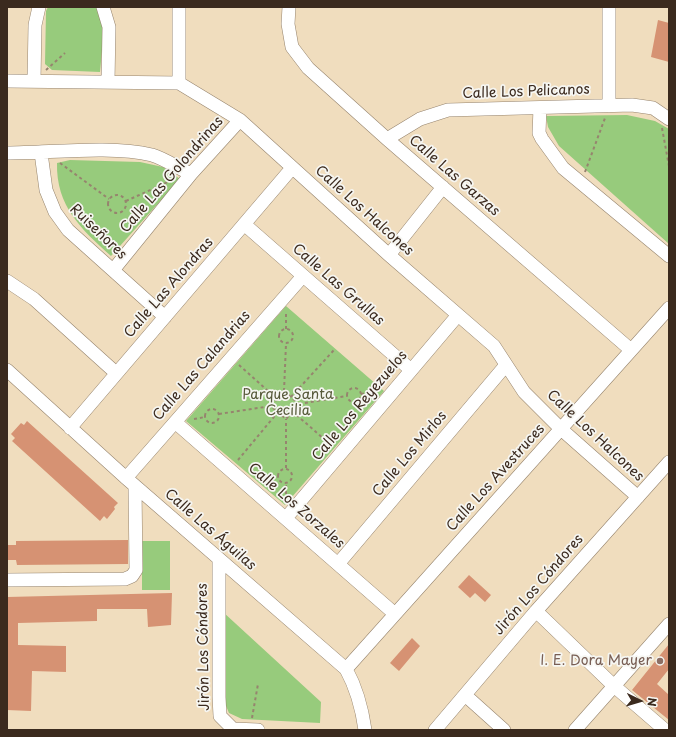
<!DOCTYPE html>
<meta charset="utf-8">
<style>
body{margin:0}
#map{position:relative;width:676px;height:737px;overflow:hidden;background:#f0ddbe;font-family:"Playpen Sans",sans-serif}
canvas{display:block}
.frame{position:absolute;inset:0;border:8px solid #3b2a1e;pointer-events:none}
.north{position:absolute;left:620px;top:681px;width:40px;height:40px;-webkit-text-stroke:3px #f6f6f2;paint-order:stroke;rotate:95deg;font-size:11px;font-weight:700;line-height:16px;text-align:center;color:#3b2a1e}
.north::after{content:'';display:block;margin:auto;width:14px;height:18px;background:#3b2a1e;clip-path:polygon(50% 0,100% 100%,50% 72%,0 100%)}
</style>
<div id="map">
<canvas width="676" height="737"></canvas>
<div class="frame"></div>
<div class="north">N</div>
</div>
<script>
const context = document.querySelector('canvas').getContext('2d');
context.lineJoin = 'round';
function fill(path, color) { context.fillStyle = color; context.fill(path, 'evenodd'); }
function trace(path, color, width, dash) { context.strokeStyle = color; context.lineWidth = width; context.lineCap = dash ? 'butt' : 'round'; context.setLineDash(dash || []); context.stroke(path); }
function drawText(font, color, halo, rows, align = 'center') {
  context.font = font + ' "Playpen Sans",sans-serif'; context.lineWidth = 3.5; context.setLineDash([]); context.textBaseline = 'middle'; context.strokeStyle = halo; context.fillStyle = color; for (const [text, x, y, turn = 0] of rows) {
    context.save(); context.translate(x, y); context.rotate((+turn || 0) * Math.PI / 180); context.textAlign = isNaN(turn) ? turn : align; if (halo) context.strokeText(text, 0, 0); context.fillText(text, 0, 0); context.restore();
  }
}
fill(new Path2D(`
 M 48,7 L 98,7 L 104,29 L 100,72 L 52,70 L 45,64 L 46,11 Z
 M 627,115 L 655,121 L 669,129 L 669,244 L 559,146 L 548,127 L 546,116 Z
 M 70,160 L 140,162 L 163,167 L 180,179 L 111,256 C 81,229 56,206 57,163 Z
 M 286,306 L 384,391 L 285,505 L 186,421 Z
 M 142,541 L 170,541 L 170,590 L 142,590 Z
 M 223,612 L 321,702 L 320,723 L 242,719 L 229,713 L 224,701 Z`), '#97cb7c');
fill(new Path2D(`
 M 658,20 L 669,23 L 669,62 L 651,57 Z
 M 27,421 L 118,503 L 114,507 L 115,509 L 107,519 L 104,516 L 100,521 L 12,441 L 15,438 L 11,434 L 21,423 L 24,425 Z
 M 128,540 L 128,564 L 17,565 L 16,560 L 7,560 L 7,545 L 16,545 L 16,541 Z
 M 469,575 L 491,595 L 485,602 L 475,593 L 470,598 L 458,587 Z
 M 172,593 L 171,625 L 148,627 L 147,609 L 97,609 L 97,621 L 18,623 L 18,645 L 66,646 L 66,672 L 32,671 L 31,711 L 7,710 L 7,597 Z
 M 412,638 L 420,646 L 399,671 L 390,663 Z
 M 669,644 L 669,669 L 657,684 L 669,695 L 669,720 L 632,690 Z`), '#d69273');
const minor = new Path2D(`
 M 103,7 L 109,27 L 108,82
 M 289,7 L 288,24 L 292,47 L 308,68 L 387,139 L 631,350
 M 609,7 L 609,106
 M 7,81 L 179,83 L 240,120 L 389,255 L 494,346 L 524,392 L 561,429 L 638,497
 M 34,81 L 35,25 L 39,7
 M 179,83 L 179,7
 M 540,108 L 539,133 L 542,139 L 563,168 L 669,256
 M 387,139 L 420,119 L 448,110 L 632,105 L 653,108 L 669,119
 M 7,153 C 51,153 110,145 152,155 C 165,159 178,168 191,174
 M 41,153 L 46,190 L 55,212 L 68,230 L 165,317
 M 244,224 L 411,370
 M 389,255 L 443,187
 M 114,269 L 191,174 L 240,120
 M 7,281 L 34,299 L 116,373
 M 7,370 L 126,478 L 346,669 C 357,689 362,708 365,730
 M 175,422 L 395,614
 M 70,428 L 292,168
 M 126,478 L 303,276
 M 286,518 L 458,315
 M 219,559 L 219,697 L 220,716 L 233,729 L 258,730
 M 338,564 L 506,365
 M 7,580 L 125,579 L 132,576 L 136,570 L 135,486
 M 536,611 L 614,686 L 665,730
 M 346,669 L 669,308
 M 465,695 L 504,730
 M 435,730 L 536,611 L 669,462
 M 575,730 L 669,624`);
trace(minor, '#96846e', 14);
trace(new Path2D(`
 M 46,70 L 65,53
 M 662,128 L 669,166
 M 60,163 L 109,199
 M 585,172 L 605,118
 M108 204a9 9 0 1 1 18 0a9 9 0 1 1-18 0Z
 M 126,201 L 170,181
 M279 336a7 7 0 1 1 14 0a7 7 0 1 1-14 0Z
 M 286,329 L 286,314
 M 239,365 L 277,399
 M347 395a7 7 0 1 1 14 0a7 7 0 1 1-14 0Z
 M 284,391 L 299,404 L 286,419 L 271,406 Z
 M 284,391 L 286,344
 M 361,394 L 378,391
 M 291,397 L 334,350
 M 299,404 L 346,396
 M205 416a7 7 0 1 1 14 0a7 7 0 1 1-14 0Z
 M 292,411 L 332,446
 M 219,414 L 271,406
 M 194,419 L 205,417
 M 238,460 L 278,412
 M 286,468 L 286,419
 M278 476a7 7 0 1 1 14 0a7 7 0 1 1-14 0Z
 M 286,500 L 286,483
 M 252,718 L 258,684`), '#96846e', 2, [3, 3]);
trace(minor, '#fff', 13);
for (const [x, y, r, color] of [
 [660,661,4,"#8d6e63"]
]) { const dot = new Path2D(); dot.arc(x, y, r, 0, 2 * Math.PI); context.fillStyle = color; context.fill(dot); trace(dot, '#f6f6f2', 1.5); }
drawText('14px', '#3b2a1e', '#f6f6f2', [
 ["Calle Los Pelicanos",526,92,-2],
 ["Calle Las Golondrinas",172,175,-49],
 ["Calle Las Garzas",454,176,41],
 ["Calle Los Halcones",364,211,42],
 ["Ruiseñores",98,232,44],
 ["Calle Las Grullas",338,285,41],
 ["Calle Las Alondras",169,288,-49],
 ["Calle Las Calandrias",202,366,-49],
 ["Calle Los Reyezuelos",360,406,-50],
 ["Calle Los Halcones",595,436,43],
 ["Calle Los Mirlos",410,454,-50],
 ["Calle Los Avestruces",496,478,-48],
 ["Calle Los Zorzales",296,506,41],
 ["Calle Las Águilas",210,530,41],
 ["Jirón Los Cóndores",539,585,-49],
 ["Jirón Los Cóndores",204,647,-91]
]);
drawText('14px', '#575a3a', '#f6f6f2', [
 ["Parque Santa",288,395],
 ["Cecilia",288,411]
]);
drawText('14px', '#785e54', '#f6f6f2', [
 ["I. E. Dora Mayer",652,661]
], 'right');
</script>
